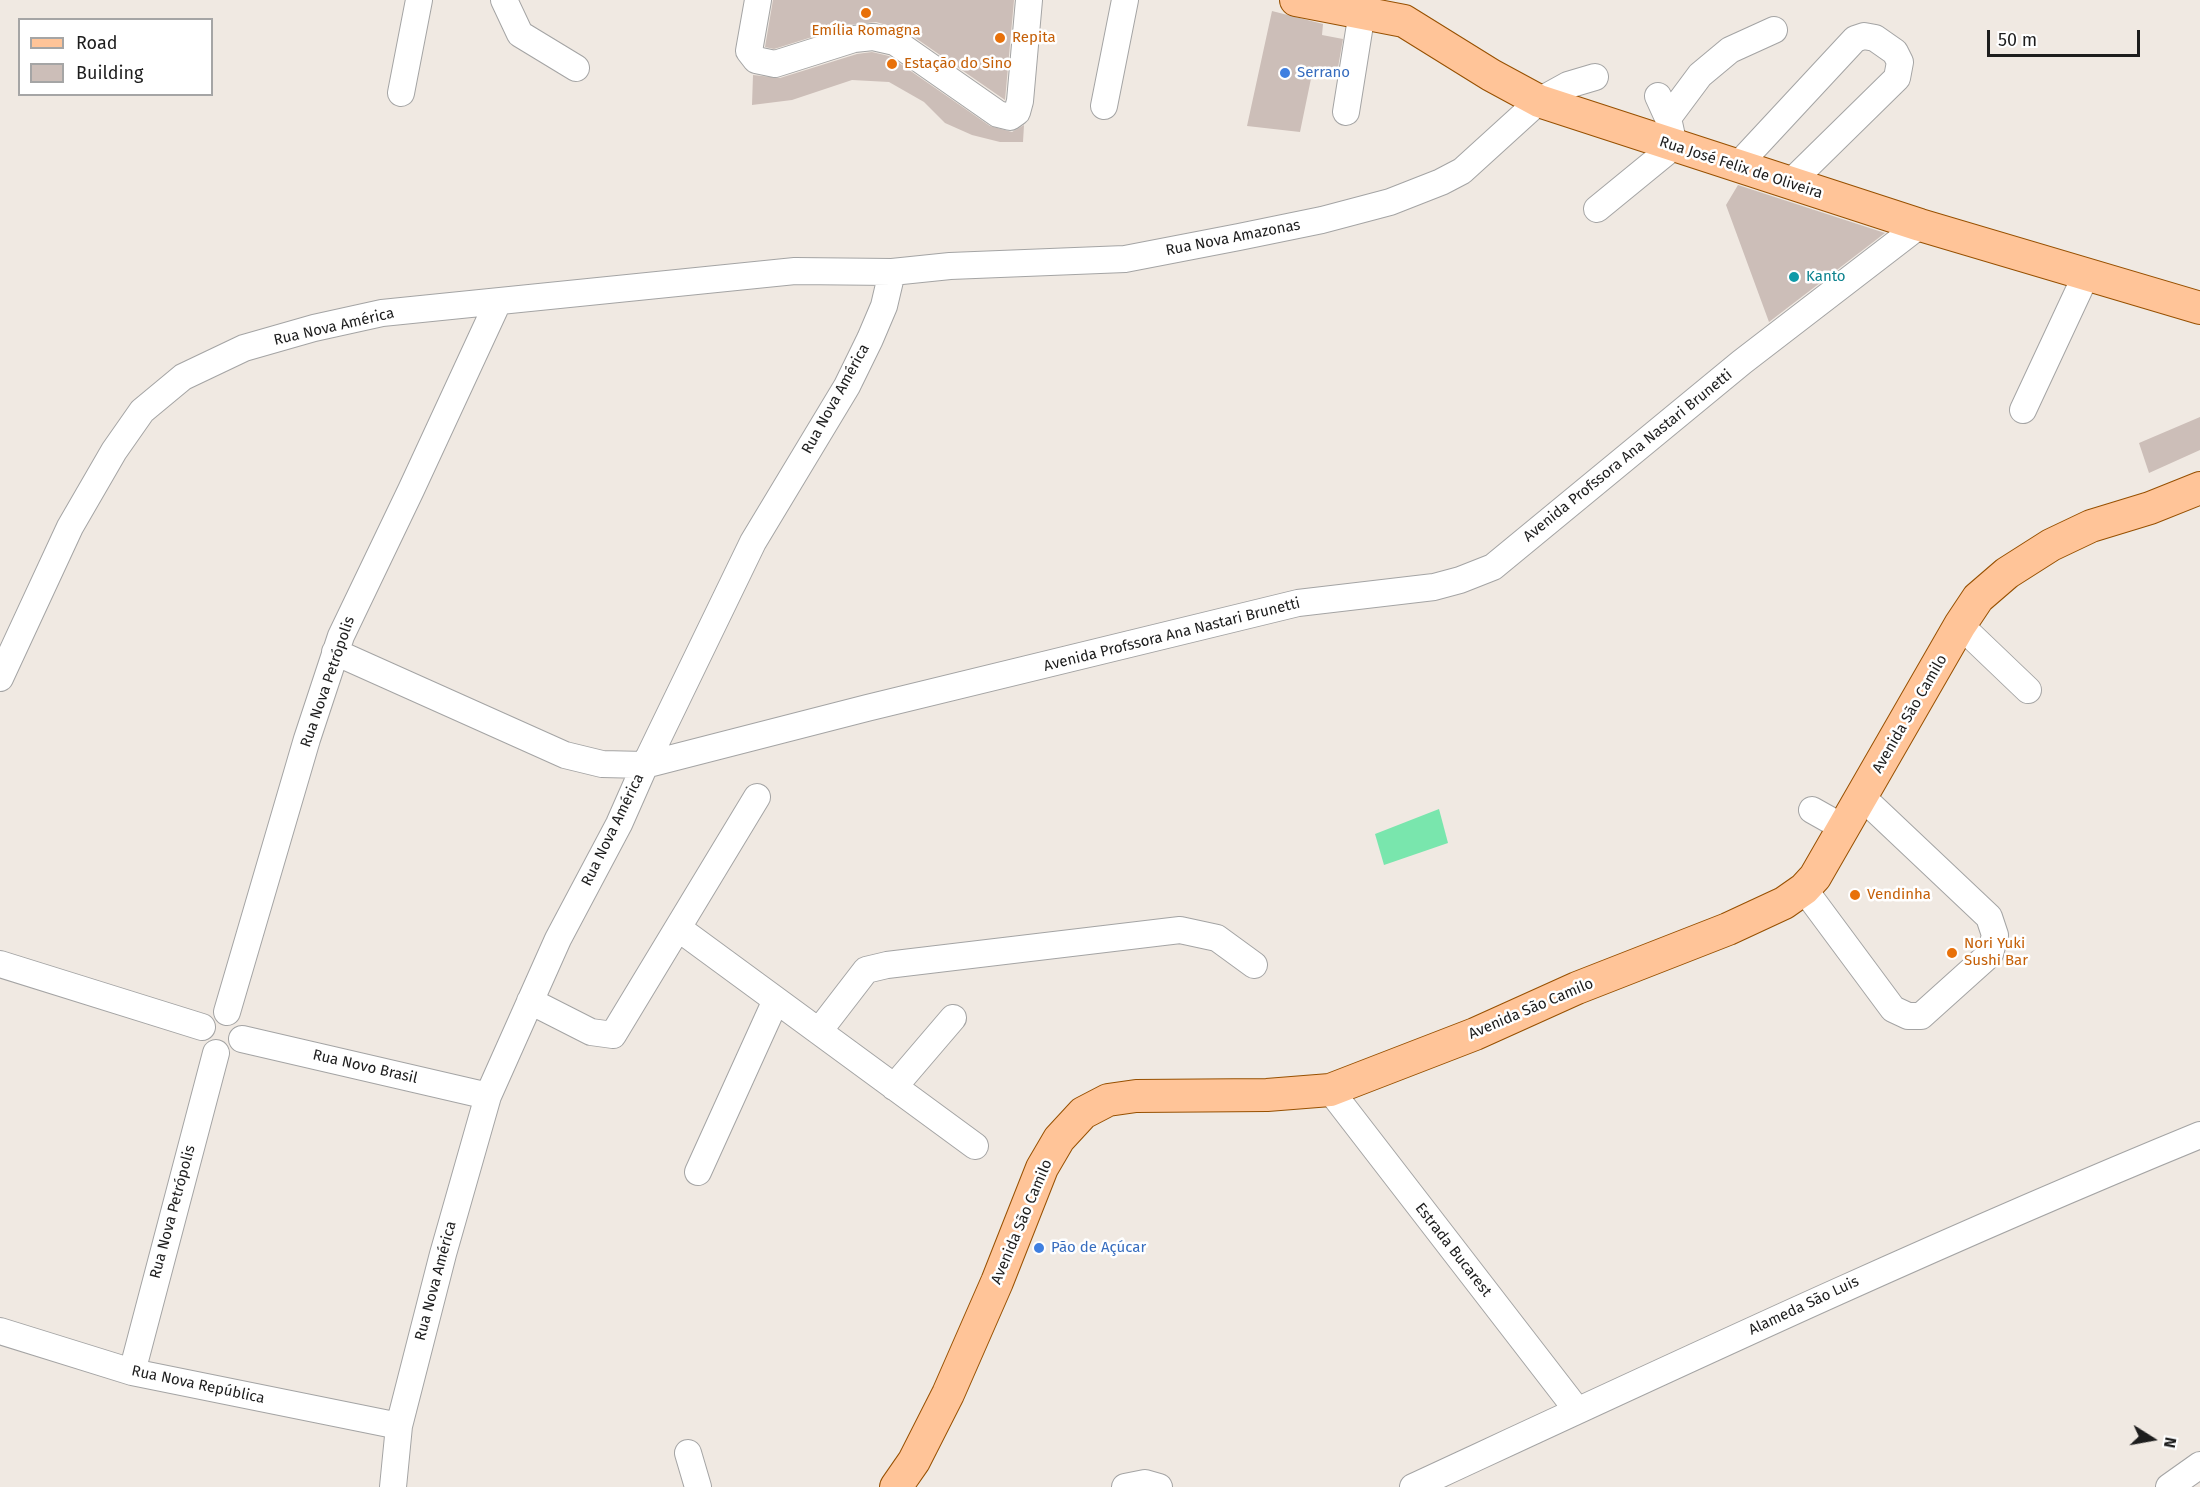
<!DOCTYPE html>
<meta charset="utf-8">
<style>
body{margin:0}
#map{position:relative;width:2200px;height:1487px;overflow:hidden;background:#f0e9e2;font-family:"Fira Sans",sans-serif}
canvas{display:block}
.legend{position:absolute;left:18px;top:18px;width:195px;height:78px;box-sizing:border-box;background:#fff;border:2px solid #a5a5a5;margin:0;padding:8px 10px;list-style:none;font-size:18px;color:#1d1d1d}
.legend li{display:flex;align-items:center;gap:12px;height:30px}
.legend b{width:30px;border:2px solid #a5a5a5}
.north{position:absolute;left:2122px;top:1409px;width:60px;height:60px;-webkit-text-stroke:4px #fff;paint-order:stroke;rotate:101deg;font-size:16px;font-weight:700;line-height:24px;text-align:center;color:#1d1d1d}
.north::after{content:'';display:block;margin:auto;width:21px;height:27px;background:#1d1d1d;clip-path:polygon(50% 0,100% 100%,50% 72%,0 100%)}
.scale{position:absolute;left:1987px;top:30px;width:153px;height:27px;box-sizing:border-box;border:3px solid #1d1d1d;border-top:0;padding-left:8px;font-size:18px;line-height:21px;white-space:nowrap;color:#1d1d1d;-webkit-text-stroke:4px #fff;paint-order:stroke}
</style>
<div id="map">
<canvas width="2200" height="1487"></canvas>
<ul class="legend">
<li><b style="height:8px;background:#ffc498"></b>Road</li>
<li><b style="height:16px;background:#ccbeb8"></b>Building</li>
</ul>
<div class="north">N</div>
<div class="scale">50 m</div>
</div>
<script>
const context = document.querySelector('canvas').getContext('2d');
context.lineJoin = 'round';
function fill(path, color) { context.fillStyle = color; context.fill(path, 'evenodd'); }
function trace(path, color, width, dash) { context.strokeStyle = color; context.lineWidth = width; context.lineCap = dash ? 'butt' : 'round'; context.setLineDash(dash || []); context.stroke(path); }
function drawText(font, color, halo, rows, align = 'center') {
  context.font = font + ' "Fira Sans",sans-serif'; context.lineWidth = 5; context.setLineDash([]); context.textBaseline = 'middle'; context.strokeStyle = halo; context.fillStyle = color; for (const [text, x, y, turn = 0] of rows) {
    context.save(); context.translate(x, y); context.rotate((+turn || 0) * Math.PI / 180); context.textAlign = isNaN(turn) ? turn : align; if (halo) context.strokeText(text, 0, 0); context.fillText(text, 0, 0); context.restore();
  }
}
fill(new Path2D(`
 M 1439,809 L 1448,843 L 1384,865 L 1375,834 Z`), '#79e6ad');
fill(new Path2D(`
 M 773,0 L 1014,0 L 1005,100 L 904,30 L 876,22 L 850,25 L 774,49 L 765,47 Z
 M 1272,11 L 1323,24 L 1322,35 L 1343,39 L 1337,73 L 1313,69 L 1300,132 L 1247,126 Z
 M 872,52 L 889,56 L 990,126 L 1012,132 L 1024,125 L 1023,142 L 1000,142 L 972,135 L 945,123 L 924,102 L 889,82 L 852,80 L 792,100 L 752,105 L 753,75 L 780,78 L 857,54 Z
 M 1738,185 L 1885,233 L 1769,322 L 1726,205 Z
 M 2200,417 L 2200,450 L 2149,473 L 2139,443 Z`), '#ccbeb8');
const minor = new Path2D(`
 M 504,0 L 520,34 L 576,68
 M 758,0 L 749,51 L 756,60 L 775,64 L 854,39 L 873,37 L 895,42 L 998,114 L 1010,117 L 1017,112 L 1020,101 L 1029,0
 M 401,93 L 419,0
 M 1104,106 L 1125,0
 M 1346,112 L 1362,12
 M 1668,118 L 1700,75 L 1730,50 L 1774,30
 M 1737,166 L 1855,39 L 1864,36 L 1875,38 L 1895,52 L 1900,62 L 1897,78 L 1789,184
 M 1597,209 L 1674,146 L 1668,118 L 1658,96
 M 2023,410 L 2086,275
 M 1960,625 L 2028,690
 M 335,652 L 565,755 L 602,764 L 645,765 L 867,708 L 1298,603 L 1434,587 L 1460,580 L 1493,567 L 1742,362 L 1920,225
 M 0,678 L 70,527 L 114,451 L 142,411 L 183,377 L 244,348 L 314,328 L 382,313 L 795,271 L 892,272 L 950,266 L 1125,259 L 1239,237 L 1322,220 L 1390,202 L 1441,182 L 1462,171 L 1539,101 L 1568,85 L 1595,77
 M 1812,810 L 1844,828
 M 1804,889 L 1893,1009 L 1908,1016 L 1921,1016 L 1990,954 L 1995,935 L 1989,917 L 1862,797
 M 678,928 L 975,1146
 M 0,964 L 202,1027
 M 530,1001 L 591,1032 L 613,1035 L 757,797
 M 227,1012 L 307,739 L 341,636 L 411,490 L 498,302
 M 819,1031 L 866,970 L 887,965 L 1180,930 L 1217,938 L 1254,965
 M 242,1039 L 488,1096
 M 894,1087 L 953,1018
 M 1330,1090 L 1577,1410
 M 698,1172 L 776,1000
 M 0,1331 L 132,1372 L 399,1426
 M 132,1372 L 216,1053
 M 688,1453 L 698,1487
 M 393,1487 L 399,1426 L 443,1254 L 488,1096 L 558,939 L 619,824 L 645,765 L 753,542 L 847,386 L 870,339 L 884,306 L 892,272
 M 1125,1487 L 1145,1483 L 1159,1487
 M 1413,1487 C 1674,1366 1934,1244 2200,1135
 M 2169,1487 L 2200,1465`);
const major = new Path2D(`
 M 1296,0 L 1404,21 L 1491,75 L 1539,101 L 1920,225 L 2200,308
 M 896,1487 L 914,1461 L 948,1394 L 997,1282 L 1042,1168 L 1059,1139 L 1083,1113 L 1108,1100 L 1136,1096 L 1267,1095 L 1330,1090 L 1475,1034 L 1577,988 L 1728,929 L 1784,903 L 1804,889 L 1815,877 L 1960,625 L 1978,598 L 2007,573 L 2051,545 L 2091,526 L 2150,508 L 2200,488`);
trace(minor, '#a4a4a4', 28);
trace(major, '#975000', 34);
trace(minor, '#fff', 26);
trace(major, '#ffc498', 32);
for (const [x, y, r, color] of [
 [866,13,6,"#e8710a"],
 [1000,38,6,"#e8710a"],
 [892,64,6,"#e8710a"],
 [1285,73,6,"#3f7fe0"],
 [1794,277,6,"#0f9aa8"],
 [1855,895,6,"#e8710a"],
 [1952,953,6,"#e8710a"],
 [1039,1248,6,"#3f7fe0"]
]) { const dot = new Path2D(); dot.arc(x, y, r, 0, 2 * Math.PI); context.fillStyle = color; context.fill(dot); trace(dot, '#fff', 2); }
drawText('15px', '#c56008', '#fff', [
 ["Emília Romagna",866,31,"center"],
 ["Repita",1012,38],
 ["Estação do Sino",904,64],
 ["Vendinha",1867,895],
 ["Nori Yuki",1964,944],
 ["Sushi Bar",1964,961]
], 'left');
drawText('15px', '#366cbe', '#fff', [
 ["Serrano",1297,73],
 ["Pão de Açúcar",1051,1248]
], 'left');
drawText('15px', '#1d1d1d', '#fff', [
 ["Rua José Felix de Oliveira",1741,168,18],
 ["Rua Nova Amazonas",1233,238,-11],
 ["Rua Nova América",334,327,-13],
 ["Rua Nova América",836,399,-61],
 ["Avenida Profssora Ana Nastari Brunetti",1628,456,-39],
 ["Avenida Profssora Ana Nastari Brunetti",1172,635,-14],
 ["Rua Nova Petrópolis",328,682,-71],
 ["Avenida São Camilo",1910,714,-60],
 ["Rua Nova América",613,830,-64],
 ["Avenida São Camilo",1531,1009,-23],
 ["Rua Novo Brasil",365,1067,13],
 ["Rua Nova Petrópolis",173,1212,-75],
 ["Avenida São Camilo",1022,1222,-67],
 ["Estrada Bucarest",1453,1250,52],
 ["Rua Nova América",436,1281,-75],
 ["Alameda São Luis",1804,1306,-25],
 ["Rua Nova República",198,1385,12]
]);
drawText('15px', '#0d838f', '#fff', [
 ["Kanto",1806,277]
], 'left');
</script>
